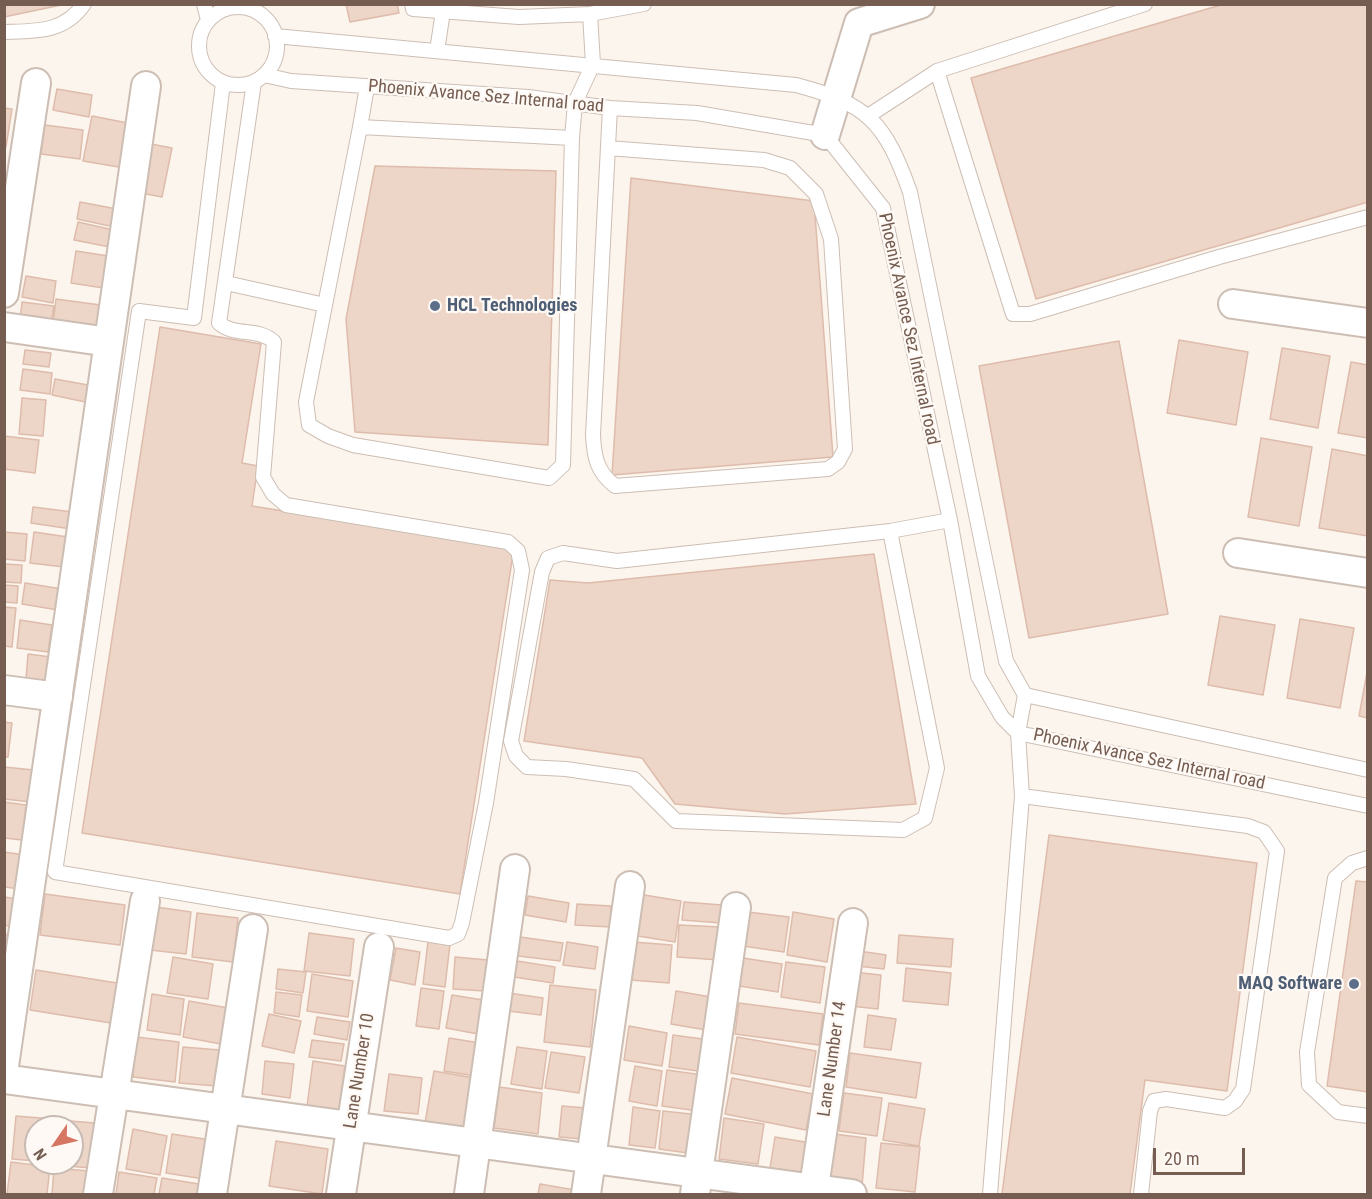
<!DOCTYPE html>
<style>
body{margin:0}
#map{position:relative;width:1372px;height:1199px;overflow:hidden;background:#fbf5ee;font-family:"Roboto Condensed",sans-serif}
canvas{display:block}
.frame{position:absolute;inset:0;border:6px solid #755d52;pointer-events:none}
.north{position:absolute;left:24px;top:1115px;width:60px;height:60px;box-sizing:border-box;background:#fef9f4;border:2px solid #c7bbb3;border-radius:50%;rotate:236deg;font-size:16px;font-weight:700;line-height:24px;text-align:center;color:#755d52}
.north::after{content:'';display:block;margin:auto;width:21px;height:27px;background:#d57762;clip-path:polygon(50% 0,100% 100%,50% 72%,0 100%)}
.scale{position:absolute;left:1153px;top:1148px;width:92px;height:27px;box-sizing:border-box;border:3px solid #755d52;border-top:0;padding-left:8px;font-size:18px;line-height:21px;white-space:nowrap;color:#755d52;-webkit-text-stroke:4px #fef9f4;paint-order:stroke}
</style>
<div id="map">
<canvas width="1372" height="1199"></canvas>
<div class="frame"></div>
<div class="north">N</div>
<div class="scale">20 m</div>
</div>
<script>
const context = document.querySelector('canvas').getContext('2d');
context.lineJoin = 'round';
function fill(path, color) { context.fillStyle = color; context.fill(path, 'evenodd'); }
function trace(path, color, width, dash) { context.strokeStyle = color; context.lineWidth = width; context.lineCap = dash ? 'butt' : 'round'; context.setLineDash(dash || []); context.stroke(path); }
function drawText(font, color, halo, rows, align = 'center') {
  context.font = font + ' "Roboto Condensed",sans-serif'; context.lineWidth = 4.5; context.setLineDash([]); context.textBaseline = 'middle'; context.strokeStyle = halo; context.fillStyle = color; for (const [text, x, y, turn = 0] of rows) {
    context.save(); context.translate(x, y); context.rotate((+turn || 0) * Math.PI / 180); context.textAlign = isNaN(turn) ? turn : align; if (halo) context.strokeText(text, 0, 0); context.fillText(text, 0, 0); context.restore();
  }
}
const building = new Path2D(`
 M 4,4 L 66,4 L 4,17 Z
 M 346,4 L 397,4 L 399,13 L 350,22 Z
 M 1224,4 L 1368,4 L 1368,202 L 1036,299 L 971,78 Z
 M 57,89 L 92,95 L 89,117 L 53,110 Z
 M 4,108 L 12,109 L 6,147 L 4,147 Z
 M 92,116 L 133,124 L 125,168 L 83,161 Z
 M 45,125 L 83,130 L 80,159 L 41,154 Z
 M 151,144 L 172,148 L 162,197 L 141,193 Z
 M 375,166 L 556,171 L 548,445 L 355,432 L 346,319 Z
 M 631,178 L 814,201 L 833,457 L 612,475 Z
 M 80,202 L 122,210 L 119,228 L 77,219 Z
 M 78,222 L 118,231 L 115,248 L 74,240 Z
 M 76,251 L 115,257 L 110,289 L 71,283 Z
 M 26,276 L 56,281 L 53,303 L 22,297 Z
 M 56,299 L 108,306 L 105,331 L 53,324 Z
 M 22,302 L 54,306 L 51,324 L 20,320 Z
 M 160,327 L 261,344 L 242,463 L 258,466 L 252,506 L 514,548 L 460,894 L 82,833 Z
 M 1179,340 L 1248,352 L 1236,425 L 1167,413 Z
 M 1119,341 L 1168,614 L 1029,638 L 979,366 Z
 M 1282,348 L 1330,356 L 1318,428 L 1270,419 Z
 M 25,350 L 51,353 L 49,367 L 23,364 Z
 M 1351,362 L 1368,365 L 1368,438 L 1338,433 Z
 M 23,369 L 52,373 L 50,394 L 20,390 Z
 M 55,379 L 99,387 L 95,404 L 52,395 Z
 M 22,398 L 46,400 L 43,436 L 19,434 Z
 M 4,436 L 39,440 L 35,473 L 4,469 Z
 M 1261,438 L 1312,447 L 1299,526 L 1248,517 Z
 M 1332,449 L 1368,456 L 1368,536 L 1319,528 Z
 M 33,507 L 73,512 L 71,529 L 31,523 Z
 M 4,532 L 27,534 L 25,561 L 4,559 Z
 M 34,532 L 68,537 L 64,567 L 30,563 Z
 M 874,554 L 916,804 L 785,814 L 675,804 L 642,758 L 524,741 L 550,580 L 588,583 Z
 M 4,564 L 22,565 L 21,583 L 4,582 Z
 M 25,583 L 62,589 L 58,610 L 22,604 Z
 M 4,585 L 18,586 L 17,603 L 4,602 Z
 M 4,607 L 16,608 L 12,647 L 4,646 Z
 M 1220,616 L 1275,625 L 1263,695 L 1208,685 Z
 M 1300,619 L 1354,628 L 1340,708 L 1287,698 Z
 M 20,620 L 52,625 L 48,652 L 17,648 Z
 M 28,654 L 51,657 L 48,694 L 25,692 Z
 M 1368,667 L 1368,718 L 1359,716 Z
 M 4,722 L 12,723 L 8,757 L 4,757 Z
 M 4,767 L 34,770 L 31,802 L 4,799 Z
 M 4,802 L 26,805 L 22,840 L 4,838 Z
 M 1049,835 L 1257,863 L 1227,1091 L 1145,1080 L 1130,1194 L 1002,1194 Z
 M 4,852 L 25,855 L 21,889 L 4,887 Z
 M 1356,881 L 1368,882 L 1368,1092 L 1327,1086 Z
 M 45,894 L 125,905 L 120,945 L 40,935 Z
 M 638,894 L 681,901 L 675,942 L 632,935 Z
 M 528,896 L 569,903 L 566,922 L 525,915 Z
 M 4,897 L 18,899 L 13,927 L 4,925 Z
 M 684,902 L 722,905 L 721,923 L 682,920 Z
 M 577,904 L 611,906 L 610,927 L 575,925 Z
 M 156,907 L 191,912 L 186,954 L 150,950 Z
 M 748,912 L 789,917 L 784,952 L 743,946 Z
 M 793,912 L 834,919 L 827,962 L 787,955 Z
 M 197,913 L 238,918 L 233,962 L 192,957 Z
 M 679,925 L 721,927 L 719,960 L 677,957 Z
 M 309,933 L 354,939 L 350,976 L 304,971 Z
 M 4,934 L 8,935 L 6,970 L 4,970 Z
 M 899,935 L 953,939 L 951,967 L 897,963 Z
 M 520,937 L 563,943 L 560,961 L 518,956 Z
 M 428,941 L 450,944 L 445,987 L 423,984 Z
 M 567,942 L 598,947 L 595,969 L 563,965 Z
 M 633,942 L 672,945 L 669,983 L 630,980 Z
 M 396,948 L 420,952 L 415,985 L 390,980 Z
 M 859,951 L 886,955 L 884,969 L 857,966 Z
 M 173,957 L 213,964 L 208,999 L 167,993 Z
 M 455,957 L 488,960 L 485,991 L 453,989 Z
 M 743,958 L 782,964 L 778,992 L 739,986 Z
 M 517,961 L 555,967 L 553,983 L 514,977 Z
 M 786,962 L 825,967 L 820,1003 L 781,997 Z
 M 906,968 L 951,973 L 948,1005 L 903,1001 Z
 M 278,969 L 306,972 L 303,993 L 276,989 Z
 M 36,970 L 123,984 L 117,1024 L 30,1010 Z
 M 853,972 L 881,975 L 878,1009 L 850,1006 Z
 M 312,974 L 353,981 L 348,1017 L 307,1011 Z
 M 550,985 L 596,990 L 590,1047 L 544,1042 Z
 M 421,988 L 444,991 L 439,1029 L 416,1026 Z
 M 676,991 L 717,998 L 712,1031 L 671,1024 Z
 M 276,992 L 302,995 L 299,1017 L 274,1013 Z
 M 502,992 L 543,998 L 541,1015 L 500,1010 Z
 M 152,994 L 184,999 L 180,1035 L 147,1030 Z
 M 452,995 L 483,1000 L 478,1034 L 446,1028 Z
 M 189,1001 L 228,1008 L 221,1044 L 183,1037 Z
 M 739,1003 L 823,1014 L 819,1045 L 735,1034 Z
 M 269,1014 L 301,1021 L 294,1053 L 262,1046 Z
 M 868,1015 L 896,1019 L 891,1050 L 864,1047 Z
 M 317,1017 L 350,1022 L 347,1040 L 314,1034 Z
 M 629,1026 L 667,1033 L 662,1066 L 624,1060 Z
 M 673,1035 L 710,1040 L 705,1072 L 669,1067 Z
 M 136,1037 L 179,1042 L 175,1082 L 133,1077 Z
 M 737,1037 L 816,1051 L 810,1087 L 731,1073 Z
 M 449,1038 L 480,1043 L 475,1076 L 444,1071 Z
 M 312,1040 L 344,1044 L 341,1061 L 309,1057 Z
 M 183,1047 L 220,1050 L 217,1086 L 179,1083 Z
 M 517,1047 L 547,1051 L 542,1089 L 511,1084 Z
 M 551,1052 L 585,1057 L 579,1093 L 545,1088 Z
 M 850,1053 L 921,1063 L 916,1098 L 846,1087 Z
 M 265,1061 L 294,1064 L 290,1098 L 262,1094 Z
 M 313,1061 L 345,1066 L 339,1110 L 307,1106 Z
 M 635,1066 L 662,1071 L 657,1106 L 629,1101 Z
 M 667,1070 L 703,1075 L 698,1111 L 662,1106 Z
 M 434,1071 L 474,1078 L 465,1130 L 425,1123 Z
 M 389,1074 L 422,1078 L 418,1114 L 384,1111 Z
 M 732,1078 L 813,1094 L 806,1130 L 725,1114 Z
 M 499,1087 L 542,1093 L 538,1134 L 494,1128 Z
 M 844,1093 L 882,1098 L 877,1136 L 839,1131 Z
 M 889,1103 L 925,1109 L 919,1146 L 883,1140 Z
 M 562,1106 L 586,1108 L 583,1139 L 559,1137 Z
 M 633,1107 L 660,1111 L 655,1148 L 629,1145 Z
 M 663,1111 L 700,1115 L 695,1154 L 659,1149 Z
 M 16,1116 L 53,1119 L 53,1127 L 36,1127 L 36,1161 L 12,1159 Z
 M 724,1118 L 764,1124 L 758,1164 L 719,1159 Z
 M 59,1120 L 94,1123 L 91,1168 L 55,1165 L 72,1163 L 72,1127 L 58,1127 Z
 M 133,1129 L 167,1136 L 160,1175 L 126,1169 Z
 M 826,1133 L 866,1138 L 862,1186 L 821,1182 Z
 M 172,1134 L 211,1140 L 204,1179 L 166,1173 Z
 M 775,1137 L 811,1143 L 806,1173 L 770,1168 Z
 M 276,1141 L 328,1149 L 322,1194 L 269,1186 Z
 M 881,1143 L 920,1147 L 915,1192 L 876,1188 Z
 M 11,1162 L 50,1167 L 47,1194 L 7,1194 Z
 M 54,1168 L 89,1171 L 87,1194 L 52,1194 Z
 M 119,1172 L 157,1178 L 154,1194 L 116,1194 Z
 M 162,1178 L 205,1185 L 204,1194 L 159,1194 Z
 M 540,1184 L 575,1190 L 574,1194 L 538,1194 Z`);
fill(building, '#edd5c8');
trace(building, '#debcab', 1.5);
const service = new Path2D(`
 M 204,4 L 208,20
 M 412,4 L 413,9 L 519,17 L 590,14 L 593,64 L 575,103 L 572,138 L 563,465 L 549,478 L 353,445 L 328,436 L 309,425 L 306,402 L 360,127 L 572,138
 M199 46a39 39 0 1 1 78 0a39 39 0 1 1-78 0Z
 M 590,14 L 644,4
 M 4,32 C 36,31 64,33 84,4
 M 275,36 L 796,85 C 868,104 885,122 910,192 L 1006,661 L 1025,695 L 1368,770
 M 437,51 L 443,11
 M 937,71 L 1013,314 L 1030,314 L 1219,257 L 1368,217
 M 264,75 L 291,81 L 528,97 L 610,108 L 697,113 L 825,135 L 883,208 L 950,520 L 978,676 L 1002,717 L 1018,733 L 1368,806
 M 223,83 L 194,318 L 139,311 L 55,872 L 449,938 L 458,934 L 462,923 L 486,803 L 522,570 L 518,551 L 508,542 L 286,505 L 273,494 L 263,477 L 274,342 C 258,327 235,337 219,323 L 254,82
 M 868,116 L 937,71 L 1145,4
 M 360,127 L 367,87
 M 608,148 L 764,160 L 790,168 L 816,194 L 831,239 L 845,449 L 838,462 L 828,469 L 615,486 C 597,472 594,457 593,435 L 610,108
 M 226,283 L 325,305
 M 890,531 L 937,768 L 925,818 L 903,830 L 676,821 L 634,779 L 566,769 L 527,767 L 516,756 L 511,741 L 542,572 L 548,558 L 563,553 L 617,561 L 890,531 L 950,520
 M 1022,796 L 1248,826 L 1264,832 L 1277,851 L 1243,1089 L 1235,1101 L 1225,1108 L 1166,1099 L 1154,1101 L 1150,1111 L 1141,1194
 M 1368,858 L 1352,863 L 1335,878 L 1307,1052 L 1309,1085 L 1338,1112 L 1368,1116
 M 990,1194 L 1022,796 L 1018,733 L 1025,695`);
const minor = new Path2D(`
 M 825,135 L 859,23 L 920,4
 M 4,293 L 36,83
 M 1233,304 L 1368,323
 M 4,327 L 109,342
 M 1238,553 L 1368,573
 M 4,690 L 58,697
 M 4,1066 L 146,86
 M 4,1079 L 852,1194
 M 98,1194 L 145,901
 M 212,1194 L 253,929
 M 341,1194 L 379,947
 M 469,1194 L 515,869
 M 586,1194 L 630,886
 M 695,1194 L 736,907
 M 813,1194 L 853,923`);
trace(service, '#cdbeb4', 16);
trace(minor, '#cdbeb4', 32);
trace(service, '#fff', 14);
trace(minor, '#fff', 28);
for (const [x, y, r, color] of [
 [435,306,6,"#5c6f8a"],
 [1354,984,6,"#5c6f8a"]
]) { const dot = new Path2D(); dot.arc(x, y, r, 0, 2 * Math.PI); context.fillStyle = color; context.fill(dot); trace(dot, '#fef9f4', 2); }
drawText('18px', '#755d52', '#fef9f4', [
 ["Phoenix Avance Sez Internal road",486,97,5],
 ["Phoenix Avance Sez Internal road",908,329,78],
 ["Phoenix Avance Sez Internal road",1149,760,12],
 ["Lane Number 14",833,1059,-82],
 ["Lane Number 10",360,1071,-81]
]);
drawText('bold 18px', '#4e5e75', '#fef9f4', [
 ["HCL Technologies",447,306],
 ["MAQ Software",1342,984,"right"]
], 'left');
</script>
